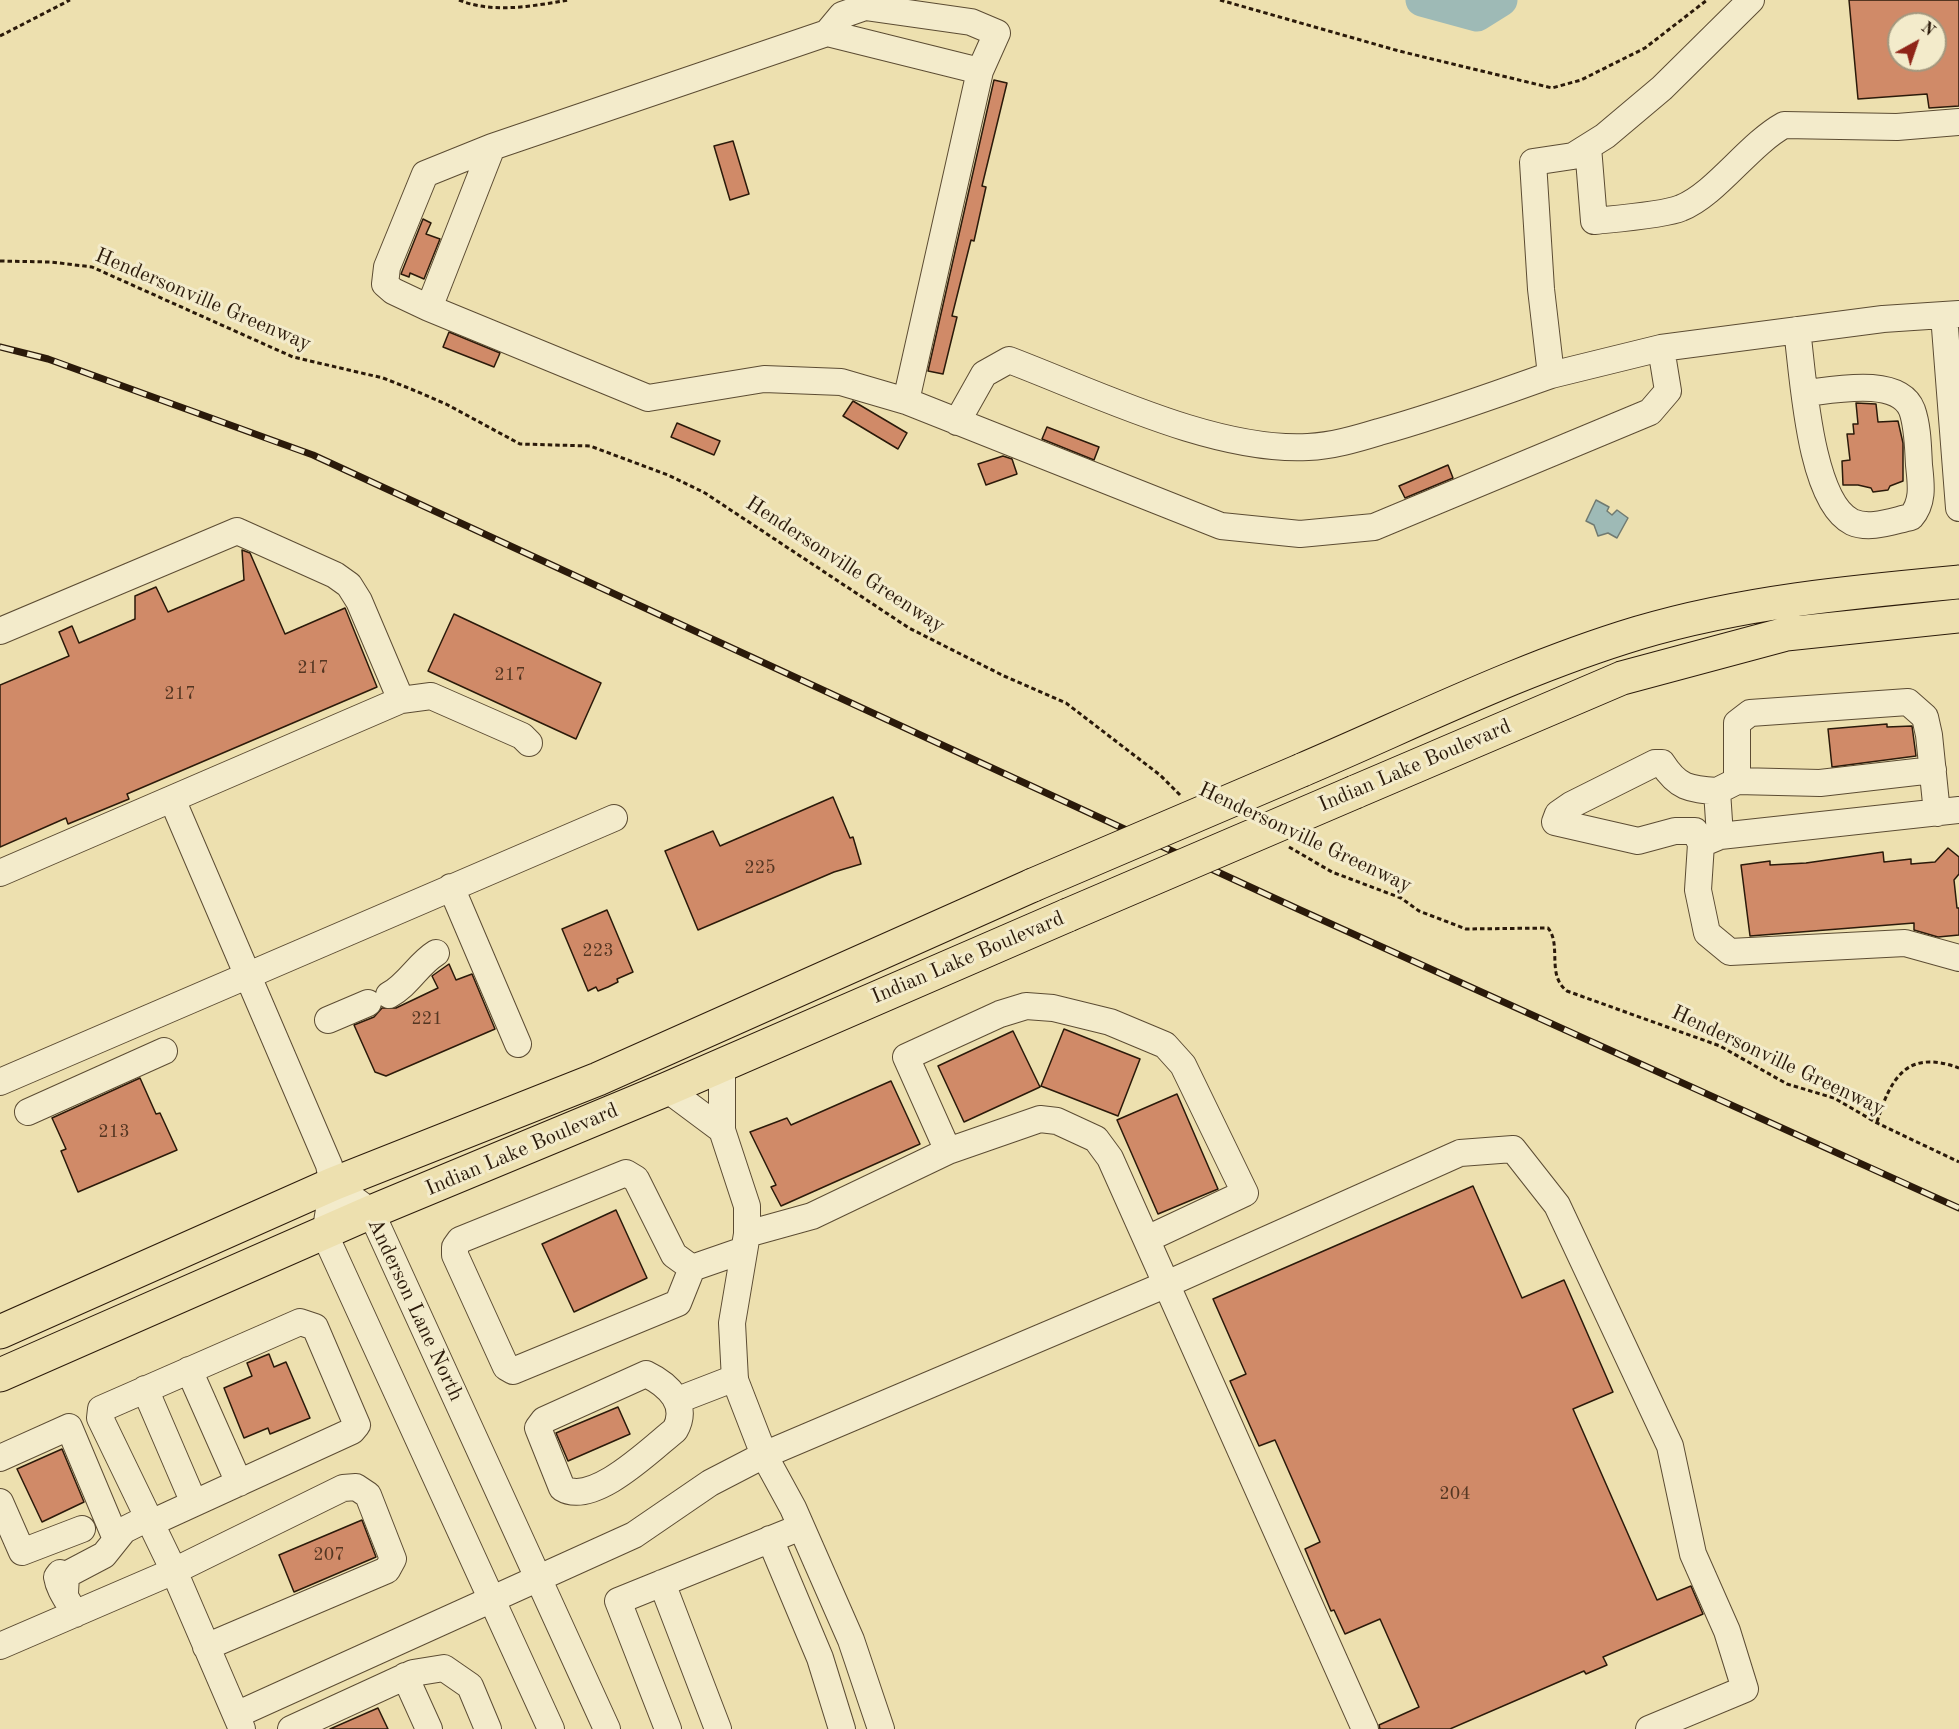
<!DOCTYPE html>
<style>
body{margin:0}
#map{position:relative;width:1959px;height:1729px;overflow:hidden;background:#ede0af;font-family:"Old Standard TT",serif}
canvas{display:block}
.north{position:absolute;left:1887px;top:12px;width:60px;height:60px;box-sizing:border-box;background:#f3ebcb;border:2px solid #a3977e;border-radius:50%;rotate:40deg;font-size:16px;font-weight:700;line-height:24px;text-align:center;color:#2b1a0a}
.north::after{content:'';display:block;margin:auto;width:21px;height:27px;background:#8f2418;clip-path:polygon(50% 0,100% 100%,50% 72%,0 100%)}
</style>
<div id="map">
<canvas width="1959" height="1729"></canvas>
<div class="north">N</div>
</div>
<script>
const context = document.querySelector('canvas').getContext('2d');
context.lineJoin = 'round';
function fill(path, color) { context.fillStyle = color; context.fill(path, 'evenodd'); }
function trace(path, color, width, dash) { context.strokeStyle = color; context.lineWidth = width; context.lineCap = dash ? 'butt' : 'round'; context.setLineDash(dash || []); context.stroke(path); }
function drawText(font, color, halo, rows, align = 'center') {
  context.font = font + ' "Old Standard TT",serif'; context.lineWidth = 6; context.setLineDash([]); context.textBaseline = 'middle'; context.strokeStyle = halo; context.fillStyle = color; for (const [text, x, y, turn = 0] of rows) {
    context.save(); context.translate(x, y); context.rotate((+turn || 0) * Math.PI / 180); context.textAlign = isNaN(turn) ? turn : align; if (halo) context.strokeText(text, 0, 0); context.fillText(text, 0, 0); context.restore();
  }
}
const water = new Path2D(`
 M 1596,500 L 1609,507 L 1607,511 L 1612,515 L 1617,510 L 1628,518 L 1617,538 L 1608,533 L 1598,536 L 1594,525 L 1586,521 Z`);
fill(water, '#9ebab6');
trace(water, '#707a71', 1.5);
trace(new Path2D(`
 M 1422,0 L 1477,15 L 1501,0`), '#9ebab6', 33);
const building = new Path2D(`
 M 1849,0 L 1959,0 L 1959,106 L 1929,108 L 1927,94 L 1858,99 ZM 1899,24 L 1935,24 L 1935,60 L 1899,60 Z
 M 994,80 L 1007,83 L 982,186 L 986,187 L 974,241 L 971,240 L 952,316 L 957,317 L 943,374 L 928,371 Z
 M 733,141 L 749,194 L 730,200 L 714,146 Z
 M 423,219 L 431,223 L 426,234 L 440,239 L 424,279 L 410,273 L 409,277 L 401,274 Z
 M 449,332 L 500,353 L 494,367 L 443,347 Z
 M 853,401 L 907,433 L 898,449 L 843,416 Z
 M 1856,403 L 1876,404 L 1878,422 L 1898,421 L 1903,443 L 1903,481 L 1890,486 L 1888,490 L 1873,492 L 1871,488 L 1858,485 L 1843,485 L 1842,461 L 1850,460 L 1847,434 L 1854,434 L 1853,424 L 1858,424 Z
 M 677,423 L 720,441 L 714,455 L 671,437 Z
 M 1047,427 L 1099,447 L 1094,460 L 1042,439 Z
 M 1003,456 L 1012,459 L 1017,474 L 986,485 L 978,464 Z
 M 1448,465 L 1453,478 L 1405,498 L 1399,486 Z
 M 242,550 L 250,553 L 285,634 L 345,608 L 377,687 L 127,794 L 129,799 L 68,824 L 66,818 L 0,847 L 0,685 L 69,656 L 59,632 L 72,626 L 79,643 L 135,619 L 135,596 L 156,587 L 168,612 L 244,580 Z
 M 454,614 L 601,683 L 576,739 L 428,671 Z
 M 1887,724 L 1887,727 L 1912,726 L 1916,756 L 1832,767 L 1828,729 Z
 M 833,797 L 850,838 L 853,837 L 861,864 L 834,872 L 698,930 L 665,851 L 713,831 L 720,846 Z
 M 1948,848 L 1959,857 L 1959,874 L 1954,880 L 1957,908 L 1959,908 L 1959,935 L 1938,937 L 1914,930 L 1914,923 L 1750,936 L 1741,865 L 1770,861 L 1770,865 L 1806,863 L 1883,852 L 1884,862 L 1911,859 L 1911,864 L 1935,862 Z
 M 607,910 L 633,972 L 617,979 L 618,982 L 608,987 L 598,991 L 596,987 L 588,991 L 562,929 Z
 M 449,964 L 456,980 L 472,974 L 495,1029 L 386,1076 L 375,1072 L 354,1025 L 374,1017 L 382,1008 L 396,1008 L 438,988 L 432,976 Z
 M 1064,1029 L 1140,1059 L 1118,1116 L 1041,1086 Z
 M 1013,1031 L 1040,1087 L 964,1122 L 938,1066 Z
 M 140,1078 L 156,1114 L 160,1113 L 177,1150 L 78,1192 L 61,1151 L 66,1149 L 52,1118 Z
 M 891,1081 L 920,1144 L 781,1206 L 771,1187 L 776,1185 L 750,1132 L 787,1118 L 791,1125 Z
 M 1177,1094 L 1218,1189 L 1158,1214 L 1117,1120 Z
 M 1473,1186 L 1522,1298 L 1564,1280 L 1613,1392 L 1573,1409 L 1657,1600 L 1691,1586 L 1703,1614 L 1603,1657 L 1607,1665 L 1586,1674 L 1584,1671 L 1450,1729 L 1380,1729 L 1379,1725 L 1419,1707 L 1380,1619 L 1345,1634 L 1334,1610 L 1331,1611 L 1305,1549 L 1320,1542 L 1275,1440 L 1259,1446 L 1230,1381 L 1246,1374 L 1213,1299 Z
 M 616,1210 L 647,1278 L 574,1312 L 542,1244 Z
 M 269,1354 L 274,1367 L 286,1362 L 310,1418 L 270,1434 L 268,1428 L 244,1438 L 224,1388 L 252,1376 L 247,1363 Z
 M 618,1407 L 630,1434 L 568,1461 L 556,1433 Z
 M 62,1449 L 84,1502 L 42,1522 L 17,1469 Z
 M 362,1520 L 376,1557 L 294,1592 L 279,1555 Z
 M 378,1708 L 388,1729 L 330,1729 Z`);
fill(building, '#d08a68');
trace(building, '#2b1a0a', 1.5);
const minor = new Path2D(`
 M 1751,0 L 1662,88 L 1605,136 L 1573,156 L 1533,162 L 1541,289 L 1551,375 L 1661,348 L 1883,319 L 1959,314
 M 827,33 L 842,15 L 865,7 L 971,22 L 997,33 L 980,71
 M 1588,147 L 1594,221 C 1613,219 1665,215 1681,208 C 1716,194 1748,145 1784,125 L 1897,127 L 1959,122
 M 429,308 L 393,291 L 385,284 L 387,267 L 425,174 L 492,147
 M 1944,315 L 1959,508
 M 1797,330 C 1803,373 1809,501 1852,522 C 1870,530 1892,521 1911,517 C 1924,502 1921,484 1919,465 C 1918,448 1918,427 1912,410 C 1899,376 1833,390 1806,393
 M 906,401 L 841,382 L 764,379 L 648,398 L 429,308 L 492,147 L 827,33 L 980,71 L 906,401 L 1221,526 L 1300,534 L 1374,527 L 1650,412 L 1668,391 L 1661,348
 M 957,422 L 984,374 L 1009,360 C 1096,393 1215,452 1308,447 C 1332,446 1356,439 1379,432 C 1438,416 1494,395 1551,375
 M 0,631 L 237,531 L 335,575 L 349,585 L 359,601 L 401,700
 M 1737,781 L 1737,723 L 1750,713 L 1908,702 L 1925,717 L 1929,735 L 1937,813
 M 172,799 L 329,1165 L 333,1184 L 325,1235 L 551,1729
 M 1959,810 L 1720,836 L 1701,844 L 1698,890 L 1707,933 L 1730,952 L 1905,943 L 1959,958
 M 1720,836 L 1717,791 L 1737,781 L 1820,783 L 1933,770
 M 1701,844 L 1695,831 L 1675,831 L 1638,841 L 1555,822 L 1558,814 L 1571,805 L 1655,763 L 1662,763 C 1678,788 1689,789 1717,791
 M 0,873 L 401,700 L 431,696 L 522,736 L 529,743
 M 451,887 L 518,1044
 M 389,995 C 408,985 418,964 436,953
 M 328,1020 L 368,1003
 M 722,1064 L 722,1130 L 747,1206 L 747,1234 L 732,1323 L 735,1380 L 764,1455 L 793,1508 L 851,1640 L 881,1729
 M 0,1082 L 614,818
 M 667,1089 L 722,1130
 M 28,1112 L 164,1051
 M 948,1151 L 906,1057 L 1000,1014 L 1026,1006 L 1053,1008 L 1110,1022 L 1165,1045 L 1183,1065 L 1245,1193 L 1147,1239
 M 333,1184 L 371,1212 L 607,1729
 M 747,1234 L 812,1216 L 948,1151 L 1040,1119 L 1057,1121 L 1096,1139 L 1110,1158 L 1365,1729
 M 692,1268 L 678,1303 L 513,1371 L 506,1367 L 455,1255 L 455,1247 L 460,1240 L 626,1173 L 636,1179 L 674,1255 L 692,1268 L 744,1250
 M 189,1370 L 239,1483
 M 646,1374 C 669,1385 689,1405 675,1430 C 650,1450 593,1507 562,1488 L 538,1428 L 544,1420 Z
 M 145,1389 L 194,1503
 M 678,1400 L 735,1378
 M 0,1458 L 69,1427 L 116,1539
 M 0,1502 L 22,1552 L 82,1529
 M 151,1523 L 352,1431 L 357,1425 L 315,1327 L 300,1322 L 101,1409 L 100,1418 L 174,1571 L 343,1488 L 356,1487 L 368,1495 L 393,1559 L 387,1570 L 206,1647
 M 770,1539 L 820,1658 L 842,1729
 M 66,1575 L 104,1555 L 124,1530 L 148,1518
 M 662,1583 L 718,1729
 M 65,1593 L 66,1575 L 60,1573 L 57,1577 C 59,1590 69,1602 75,1614
 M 0,1646 L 174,1571 L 242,1729
 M 405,1676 L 429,1729
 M 236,1715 L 634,1535 L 710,1483 L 764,1455 L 1167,1284 L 1460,1153 L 1513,1149 L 1557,1205 L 1670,1446 L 1693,1554 L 1727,1631 L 1745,1689 L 1649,1729
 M 291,1729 L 413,1673 L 444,1668 L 470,1686 L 488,1729
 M 668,1729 L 618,1601 L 801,1527`);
const major = new Path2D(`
 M 1302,770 C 1412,723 1522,668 1638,633 C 1742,602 1851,592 1959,582
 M 1355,792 L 1622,678 L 1786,634 L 1959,616
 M 0,1332 L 333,1184 L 598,1079 L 1033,885
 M 0,1375 L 371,1212 L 667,1089 L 1068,915`);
trace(minor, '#5c4c33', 28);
trace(major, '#2b1a0a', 35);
trace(new Path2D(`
 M 459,0 C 493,14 533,6 568,0
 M 1220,0 L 1399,51 L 1552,88 L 1581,80 L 1645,48 L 1707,0
 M 0,36 L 70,0
 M 0,261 L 51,262 L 92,267 L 293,357 L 383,378 L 411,389 L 446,404 L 520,444 L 590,446 L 668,475 L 705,493 L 909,628 L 1004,676 L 1066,703 L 1160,775 L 1180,795
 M 1289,847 L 1332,872 L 1401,898 L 1419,911 L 1466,929 L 1548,928 C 1562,945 1546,975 1567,991 L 1720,1046 L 1787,1084 L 1834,1098 L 1877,1123 L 1959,1162
 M 1877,1122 C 1891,1077 1907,1049 1959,1068`), '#2b1a0a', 3, [4.5, 3]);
trace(minor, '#f3ebcb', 26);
trace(major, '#ede0af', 33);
const rail = new Path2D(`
 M 0,347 L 48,359 L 313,455 L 1298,909 L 1959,1208`);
trace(rail, '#2b1a0a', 7);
trace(rail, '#f3ebcb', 4.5, [14]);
const majorBridge = new Path2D(`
 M 1033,885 L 1302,770
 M 1068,915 L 1355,792`);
trace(majorBridge, '#2b1a0a', 35, []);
trace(majorBridge, '#ede0af', 33);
drawText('18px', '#543622', null, [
 ["217",313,668],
 ["217",510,675],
 ["217",180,694],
 ["225",760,868],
 ["223",598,951],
 ["221",427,1019],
 ["213",114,1132],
 ["204",1455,1494],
 ["207",329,1555]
]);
drawText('21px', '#2b1a0a', '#f3ebcb', [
 ["Hendersonville Greenway",203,300,23],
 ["Hendersonville Greenway",845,565,33],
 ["Indian Lake Boulevard",1415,766,-23],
 ["Hendersonville Greenway",1305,838,25],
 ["Indian Lake Boulevard",968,958,-23],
 ["Hendersonville Greenway",1778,1061,25],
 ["Indian Lake Boulevard",522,1150,-23],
 ["Anderson Lane North",415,1310,65]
]);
</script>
